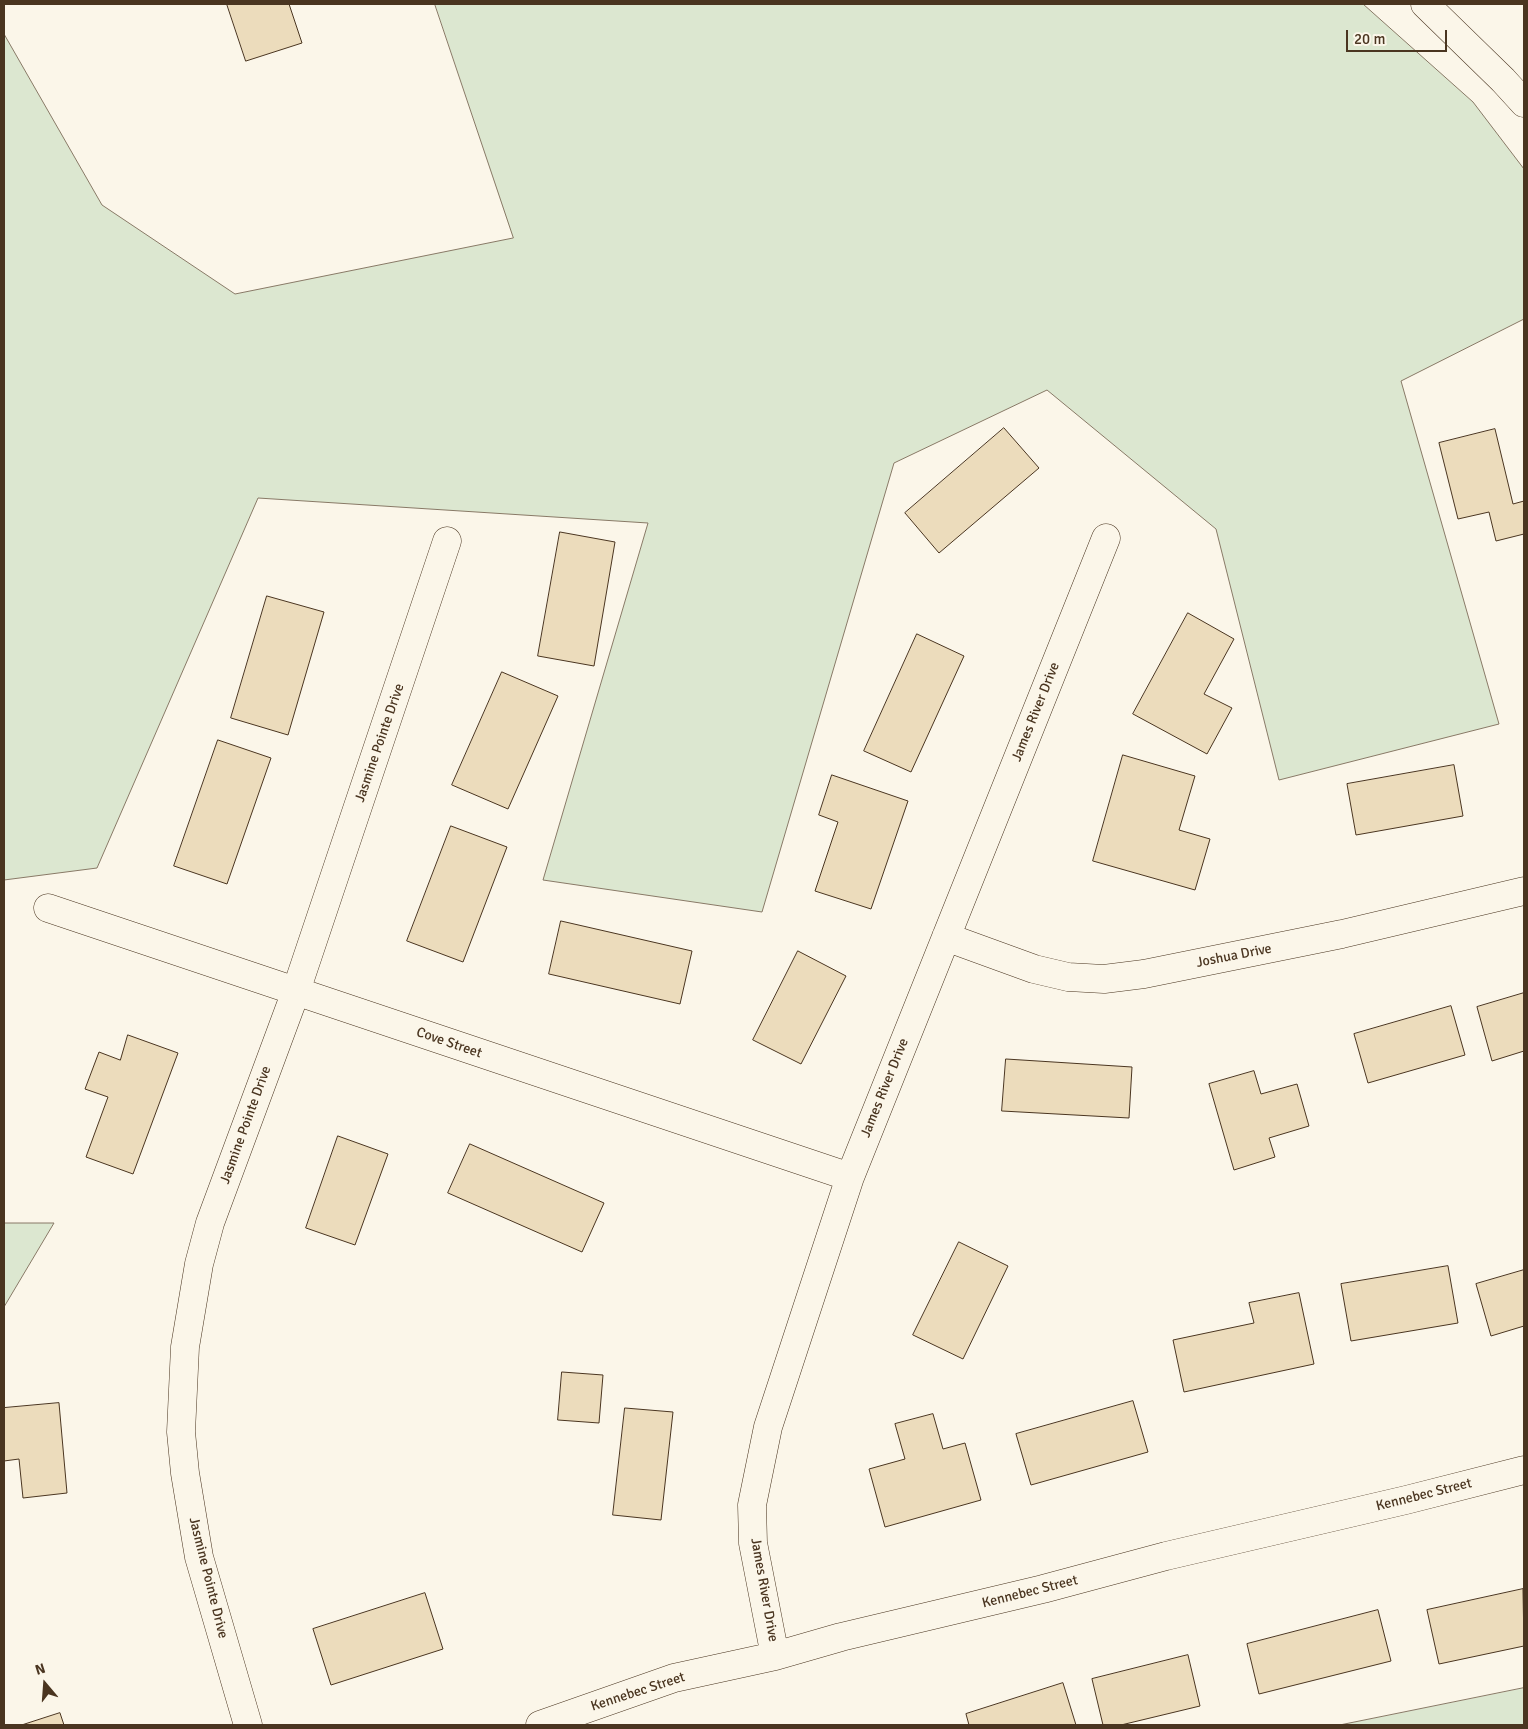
<!DOCTYPE html>
<style>
body{margin:0}
#map{position:relative;width:1528px;height:1729px;overflow:hidden;background:#fbf6e9;font-family:Signika,sans-serif}
canvas{display:block}
.frame{position:absolute;inset:0;border:5px solid #4a3520;pointer-events:none}
.north{position:absolute;left:20px;top:1659px;width:50px;height:50px;-webkit-text-stroke:4px #fbf6e9;paint-order:stroke;rotate:342deg;font-size:14px;font-weight:700;line-height:20px;text-align:center;color:#4a3520}
.north::after{content:'';display:block;margin:auto;width:18px;height:22px;background:#4a3520;clip-path:polygon(50% 0,100% 100%,50% 72%,0 100%)}
.scale{position:absolute;left:1346px;top:30px;width:101px;height:22px;box-sizing:border-box;border:2px solid #4a3520;border-top:0;padding-left:6px;font-size:15px;line-height:18px;white-space:nowrap;color:#4a3520;-webkit-text-stroke:4px #fbf6e9;paint-order:stroke}
</style>
<div id="map">
<canvas width="1528" height="1729"></canvas>
<div class="frame"></div>
<div class="north">N</div>
<div class="scale">20 m</div>
</div>
<script>
const context = document.querySelector('canvas').getContext('2d');
context.lineJoin = 'round';
function fill(path, color) { context.fillStyle = color; context.fill(path, 'evenodd'); }
function trace(path, color, width, dash) { context.strokeStyle = color; context.lineWidth = width; context.lineCap = dash ? 'butt' : 'round'; context.setLineDash(dash || []); context.stroke(path); }
function drawText(font, color, halo, rows, align = 'center') {
  context.font = font + ' Signika,sans-serif'; context.lineWidth = 4; context.setLineDash([]); context.textBaseline = 'middle'; context.strokeStyle = halo; context.fillStyle = color; for (const [text, x, y, turn = 0] of rows) {
    context.save(); context.translate(x, y); context.rotate((+turn || 0) * Math.PI / 180); context.textAlign = isNaN(turn) ? turn : align; if (halo) context.strokeText(text, 0, 0); context.fillText(text, 0, 0); context.restore();
  }
}
const green = new Path2D(`
 M 435,4 L 1363,4 L 1473,102 L 1524,169 L 1524,319 L 1401,381 L 1499,724 L 1279,780 L 1216,529 L 1047,390 L 894,463 L 762,912 L 543,880 L 648,523 L 258,498 L 97,868 L 4,880 L 4,34 L 102,205 L 235,294 L 513,238 Z
 M 4,1223 L 54,1223 L 4,1307 Z
 M 1524,1688 L 1524,1725 L 1340,1725 Z`);
fill(green, '#dce7d0');
trace(green, '#887966', 1);
const building = new Path2D(`
 M 227,4 L 289,4 L 302,43 L 246,61 Z
 M 1004,428 L 1039,468 L 939,553 L 905,513 Z
 M 1495,429 L 1513,504 L 1524,501 L 1524,534 L 1496,541 L 1489,512 L 1458,519 L 1439,443 Z
 M 560,532 L 615,542 L 594,666 L 538,656 Z
 M 267,596 L 324,612 L 288,735 L 231,718 Z
 M 1188,613 L 1234,639 L 1204,694 L 1232,708 L 1207,754 L 1133,714 Z
 M 917,634 L 964,656 L 911,772 L 864,751 Z
 M 502,672 L 558,696 L 508,809 L 452,785 Z
 M 218,740 L 271,758 L 227,884 L 174,866 Z
 M 1123,755 L 1195,776 L 1179,830 L 1210,839 L 1195,890 L 1093,861 Z
 M 1454,765 L 1463,816 L 1356,835 L 1347,784 Z
 M 832,775 L 908,801 L 871,909 L 815,891 L 838,822 L 819,815 Z
 M 451,826 L 507,847 L 463,962 L 407,941 Z
 M 561,921 L 692,951 L 680,1004 L 549,974 Z
 M 798,951 L 846,976 L 801,1064 L 753,1040 Z
 M 1524,993 L 1524,1051 L 1492,1061 L 1477,1007 Z
 M 1451,1006 L 1465,1055 L 1368,1083 L 1354,1034 Z
 M 128,1035 L 178,1053 L 133,1174 L 86,1157 L 108,1097 L 85,1089 L 99,1052 L 120,1060 Z
 M 1006,1059 L 1132,1067 L 1129,1118 L 1002,1111 Z
 M 1254,1071 L 1261,1094 L 1297,1084 L 1309,1126 L 1269,1138 L 1275,1157 L 1234,1170 L 1209,1084 Z
 M 338,1136 L 388,1154 L 355,1245 L 306,1228 Z
 M 470,1144 L 604,1203 L 582,1252 L 448,1193 Z
 M 959,1242 L 1008,1266 L 963,1359 L 913,1335 Z
 M 1448,1266 L 1458,1323 L 1351,1341 L 1341,1284 Z
 M 1524,1270 L 1524,1326 L 1491,1336 L 1476,1284 Z
 M 1299,1293 L 1314,1364 L 1184,1392 L 1173,1340 L 1254,1323 L 1249,1303 Z
 M 562,1372 L 603,1375 L 599,1423 L 558,1420 Z
 M 1133,1401 L 1148,1452 L 1031,1485 L 1016,1434 Z
 M 59,1403 L 67,1493 L 23,1498 L 19,1459 L 4,1461 L 4,1408 Z
 M 625,1408 L 673,1412 L 661,1520 L 613,1515 Z
 M 933,1414 L 943,1449 L 965,1443 L 981,1500 L 885,1527 L 869,1469 L 905,1459 L 895,1424 Z
 M 1523,1589 L 1524,1646 L 1439,1664 L 1427,1610 Z
 M 425,1593 L 443,1649 L 331,1685 L 313,1629 Z
 M 1378,1610 L 1391,1661 L 1259,1694 L 1247,1644 Z
 M 1188,1655 L 1200,1706 L 1121,1725 L 1103,1725 L 1092,1679 Z
 M 1063,1683 L 1076,1725 L 969,1725 L 966,1714 Z
 M 60,1713 L 64,1725 L 22,1725 Z`);
fill(building, '#ecdcbc');
trace(building, '#4a3520', 1);
const minor = new Path2D(`
 M 48,908 L 850,1177
 M 946,937 L 1034,969 L 1068,977 L 1104,979 L 1144,974 L 1342,934 L 1524,891
 M 775,1656 L 753,1543 L 752,1505 L 768,1427 L 850,1177 L 1106,538
 M 248,1725 L 199,1557 L 185,1473 L 181,1432 L 185,1347 L 199,1264 L 210,1223 L 296,991 L 447,541
 M 540,1725 L 674,1678 L 775,1656 L 841,1637 L 1043,1589 L 1166,1556 L 1406,1500 L 1524,1470`);
const tertiary = new Path2D(`
 M 1425,4 L 1503,80 L 1524,103`);
trace(minor, '#4a3520', 29);
trace(tertiary, '#4a3520', 29);
trace(minor, '#fbf6e9', 28);
trace(tertiary, '#fbf6e9', 28);
drawText('14px', '#4a3520', '#fbf6e9', [
 ["James River Drive",1036,712,-68],
 ["Jasmine Pointe Drive",380,743,-71],
 ["Joshua Drive",1234,956,-11],
 ["Cove Street",449,1043,19],
 ["James River Drive",885,1088,-68],
 ["Jasmine Pointe Drive",246,1125,-70],
 ["Kennebec Street",1424,1495,-14],
 ["Jasmine Pointe Drive",208,1578,76],
 ["James River Drive",764,1590,80],
 ["Kennebec Street",1030,1592,-14],
 ["Kennebec Street",638,1692,-18]
]);
</script>
